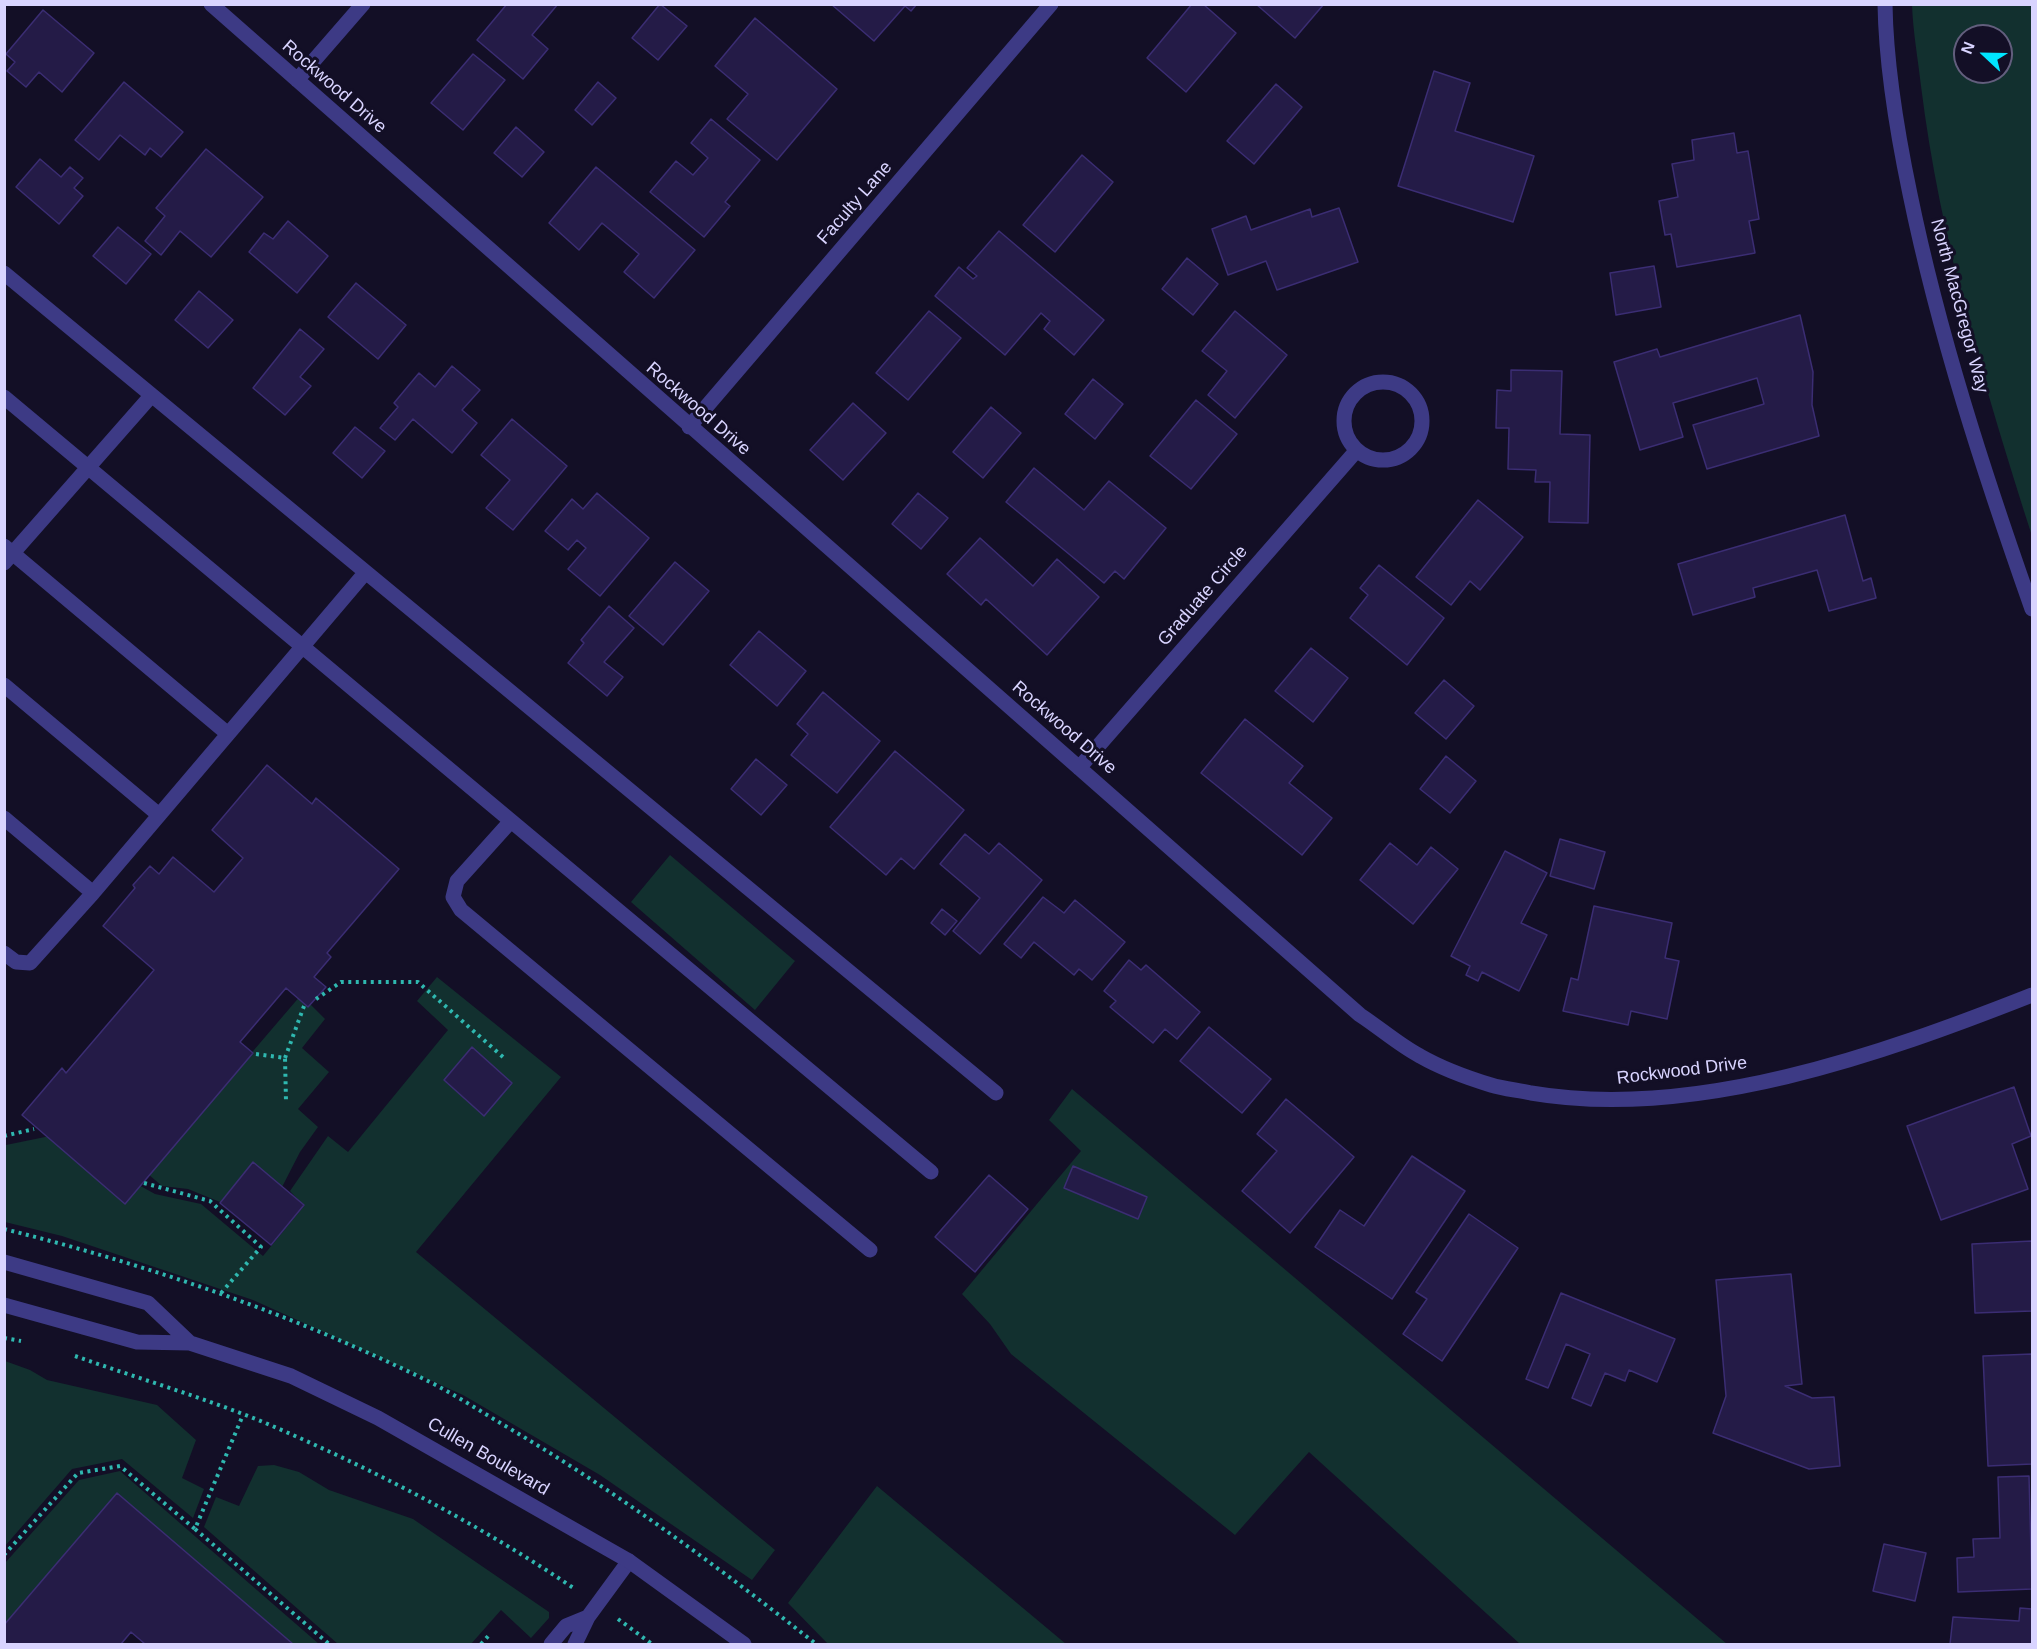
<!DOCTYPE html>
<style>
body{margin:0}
#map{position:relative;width:2037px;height:1649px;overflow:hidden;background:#130f26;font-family:Helvetica,sans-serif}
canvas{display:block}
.frame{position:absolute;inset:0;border:6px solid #d9d4ff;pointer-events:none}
.north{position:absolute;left:1953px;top:24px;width:60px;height:60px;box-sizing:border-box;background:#130f26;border:2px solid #625e7d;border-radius:50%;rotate:292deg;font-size:16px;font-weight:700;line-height:24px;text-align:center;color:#d9d4ff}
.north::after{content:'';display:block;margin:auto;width:21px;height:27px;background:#00e5ff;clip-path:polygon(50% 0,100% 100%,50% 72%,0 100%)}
</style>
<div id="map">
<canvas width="2037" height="1649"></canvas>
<div class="frame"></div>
<div class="north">N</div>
</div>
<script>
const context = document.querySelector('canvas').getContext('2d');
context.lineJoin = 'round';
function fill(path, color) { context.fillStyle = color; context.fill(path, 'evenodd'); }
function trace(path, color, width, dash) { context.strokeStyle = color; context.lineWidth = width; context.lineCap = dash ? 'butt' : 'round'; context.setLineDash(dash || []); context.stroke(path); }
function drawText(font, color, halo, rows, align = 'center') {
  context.font = font + ' Helvetica,sans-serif'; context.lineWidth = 6; context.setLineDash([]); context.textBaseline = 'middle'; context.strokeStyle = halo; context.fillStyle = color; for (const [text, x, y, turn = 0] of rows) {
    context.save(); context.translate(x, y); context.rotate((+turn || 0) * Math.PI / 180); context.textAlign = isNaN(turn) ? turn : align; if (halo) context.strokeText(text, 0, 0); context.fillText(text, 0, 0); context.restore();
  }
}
fill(new Path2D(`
 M 1912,5 L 2032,5 L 2032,536 C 1985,388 1940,240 1921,86 C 1918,59 1913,32 1912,5 ZM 1965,36 L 2001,36 L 2001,72 L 1965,72 Z
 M 670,855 L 795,961 L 755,1010 L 631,902 Z
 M 437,977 L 561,1077 L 416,1252 L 775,1550 L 752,1580 L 600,1475 L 463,1395 L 253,1300 L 62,1236 L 5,1222 L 6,1145 L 50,1136 L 155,1194 L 201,1204 L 263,1256 L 304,1206 L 290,1191 L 328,1136 L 348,1152 L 448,1030 L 417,1001 Z
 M 301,995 L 325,1019 L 302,1048 L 329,1072 L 298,1109 L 318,1127 L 300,1152 L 282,1187 L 253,1166 L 220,1202 L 188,1189 L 162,1186 L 148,1174 Z
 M 1072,1089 L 1727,1644 L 1520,1644 L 1309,1452 L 1235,1535 L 1011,1354 L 990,1324 L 962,1294 L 1081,1151 L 1049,1120 Z
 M 5,1361 L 30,1370 L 47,1380 L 157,1405 L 196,1440 L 182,1478 L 204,1489 L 193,1518 L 122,1459 L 72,1469 L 5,1546 Z
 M 274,1465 L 299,1472 L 329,1490 L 413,1519 L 549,1612 L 549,1618 L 531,1638 L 501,1610 L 471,1644 L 338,1644 L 204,1527 L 216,1497 L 239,1506 L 258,1466 Z
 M 120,1471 L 319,1644 L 293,1644 L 117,1494 L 5,1625 L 5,1563 L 79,1480 Z
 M 877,1486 L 1066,1644 L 828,1644 L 788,1603 Z`), '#12302f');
const building = new Path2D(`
 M 507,4 L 558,4 L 532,35 L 548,49 L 523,79 L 477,40 Z
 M 660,4 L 687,26 L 658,60 L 632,38 Z
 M 831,4 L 917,4 L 911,11 L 905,6 L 874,41 Z
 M 1192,4 L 1203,4 L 1236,33 L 1186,92 L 1147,58 Z
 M 1256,4 L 1324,4 L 1295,38 Z
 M 43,10 L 94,53 L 62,92 L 39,72 L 26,87 L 7,71 L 15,62 L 6,54 Z
 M 755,18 L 837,89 L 777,160 L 727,119 L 748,94 L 715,66 Z
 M 473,54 L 505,80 L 463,130 L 431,103 Z
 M 1434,71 L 1470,83 L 1455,131 L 1534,156 L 1513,222 L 1398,186 Z
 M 124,82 L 183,132 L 161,157 L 150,148 L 145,155 L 120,135 L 99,160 L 75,140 Z
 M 598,82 L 616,98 L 592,125 L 575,110 Z
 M 1276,84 L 1302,107 L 1254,164 L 1227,141 Z
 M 711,119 L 760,160 L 725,202 L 730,206 L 704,237 L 650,192 L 676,161 L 693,175 L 708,158 L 691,143 Z
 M 516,127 L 544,152 L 522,177 L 494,153 Z
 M 1734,133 L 1737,153 L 1748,151 L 1759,219 L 1749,221 L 1755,253 L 1677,267 L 1671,234 L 1665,235 L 1659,201 L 1678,197 L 1672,164 L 1694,160 L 1692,140 Z
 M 206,149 L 263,197 L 211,257 L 180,231 L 161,255 L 145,241 L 165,216 L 156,208 Z
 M 1082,155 L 1113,182 L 1055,252 L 1023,225 Z
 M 40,159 L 61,177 L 70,167 L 83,178 L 74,188 L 83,196 L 59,224 L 16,187 Z
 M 596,167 L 695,250 L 654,298 L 624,272 L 639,254 L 602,223 L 579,250 L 549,223 Z
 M 1339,208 L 1358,262 L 1277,290 L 1266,261 L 1228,275 L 1212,229 L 1246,216 L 1251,230 L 1310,209 L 1312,217 Z
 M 288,221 L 328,256 L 297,293 L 249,252 L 264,233 L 273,239 Z
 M 118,227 L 151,254 L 126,284 L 93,256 Z
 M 999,231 L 1104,320 L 1074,355 L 1044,329 L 1050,321 L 1041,313 L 1005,355 L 935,296 L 959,267 L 973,279 L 977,276 L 967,268 Z
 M 1187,258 L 1218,284 L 1193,315 L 1162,289 Z
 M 1654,266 L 1661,307 L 1616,315 L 1610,273 Z
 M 356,283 L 406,325 L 378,359 L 328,317 Z
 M 199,291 L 233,320 L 208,348 L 175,320 Z
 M 929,311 L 961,338 L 908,400 L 876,373 Z
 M 1235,311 L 1287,355 L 1235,418 L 1208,395 L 1227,371 L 1202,351 Z
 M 1800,315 L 1813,372 L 1812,405 L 1819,436 L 1707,469 L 1693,425 L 1764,404 L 1757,378 L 1673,403 L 1683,437 L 1640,450 L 1614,362 L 1657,349 L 1660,357 Z
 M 300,329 L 324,349 L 300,377 L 311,386 L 285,415 L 253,388 Z
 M 452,366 L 480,390 L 462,410 L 477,423 L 452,453 L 413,419 L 395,440 L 380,428 L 398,407 L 394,403 L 419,373 L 435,387 Z
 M 1511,370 L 1562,371 L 1560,434 L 1590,435 L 1588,523 L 1549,522 L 1550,482 L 1535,482 L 1536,470 L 1508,469 L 1509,428 L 1496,428 L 1497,390 L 1511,391 Z
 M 1093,379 L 1123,404 L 1095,439 L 1065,414 Z
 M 1196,400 L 1237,434 L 1191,489 L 1150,456 Z
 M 853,403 L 886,433 L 843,480 L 810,450 Z
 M 991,407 L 1021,433 L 983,478 L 953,452 Z
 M 512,419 L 567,466 L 513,530 L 486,508 L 510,480 L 481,455 Z
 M 355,427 L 385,451 L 362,478 L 333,453 Z
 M 1034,468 L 1084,510 L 1109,481 L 1166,528 L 1124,579 L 1115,571 L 1104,583 L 1006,502 Z
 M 597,493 L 649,538 L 600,596 L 568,569 L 586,548 L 577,540 L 568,550 L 545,531 L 572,499 L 583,509 Z
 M 918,493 L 948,518 L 921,549 L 892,524 Z
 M 1478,500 L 1523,537 L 1480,590 L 1470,581 L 1451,605 L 1416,577 Z
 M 1845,515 L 1863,581 L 1871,578 L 1876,598 L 1829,611 L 1817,570 L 1753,588 L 1755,597 L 1693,615 L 1678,564 Z
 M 980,538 L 1033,586 L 1057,559 L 1099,597 L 1047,655 L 986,599 L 981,605 L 947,574 Z
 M 675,562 L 709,591 L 663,645 L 629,616 Z
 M 1379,565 L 1444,618 L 1407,665 L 1350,618 L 1368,595 L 1360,588 Z
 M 609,606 L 634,628 L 604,662 L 623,677 L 607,696 L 568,663 L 584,643 L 581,640 Z
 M 759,631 L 806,671 L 777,706 L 730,665 Z
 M 1311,648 L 1348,678 L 1313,722 L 1275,691 Z
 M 1444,680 L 1474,706 L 1446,739 L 1415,713 Z
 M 823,692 L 880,741 L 837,793 L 791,755 L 808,734 L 797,724 Z
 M 1245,719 L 1303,766 L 1289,783 L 1332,818 L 1302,855 L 1201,773 Z
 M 895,751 L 964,810 L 914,869 L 901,858 L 886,875 L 830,827 Z
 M 1446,756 L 1476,781 L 1450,813 L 1420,789 Z
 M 756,759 L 787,785 L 761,815 L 731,789 Z
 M 267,765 L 312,804 L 316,798 L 399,869 L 327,953 L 331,957 L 314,977 L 326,987 L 308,1007 L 286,988 L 240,1042 L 253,1053 L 125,1204 L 22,1115 L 62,1068 L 66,1073 L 154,970 L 103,926 L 135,888 L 133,885 L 150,866 L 159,874 L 173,857 L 214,892 L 243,858 L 212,830 Z
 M 965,834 L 989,854 L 999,843 L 1042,880 L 980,954 L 953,931 L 980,898 L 940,864 Z
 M 1560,839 L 1605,852 L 1594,889 L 1550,876 Z
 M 1390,843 L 1417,865 L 1431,847 L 1458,869 L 1413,924 L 1360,880 Z
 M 1505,851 L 1547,873 L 1521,923 L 1547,935 L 1519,991 L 1482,972 L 1478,981 L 1466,975 L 1470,966 L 1451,956 Z
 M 1043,897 L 1064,913 L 1075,900 L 1125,942 L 1092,980 L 1079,969 L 1074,975 L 1034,942 L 1021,958 L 1004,944 Z
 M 1594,906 L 1672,923 L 1665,958 L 1679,961 L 1667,1019 L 1631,1011 L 1628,1025 L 1563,1011 L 1571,978 L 1578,980 Z
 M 942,909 L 957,921 L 945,935 L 931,923 Z
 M 1129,960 L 1141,970 L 1146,965 L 1200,1012 L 1177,1039 L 1165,1029 L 1153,1043 L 1110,1007 L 1116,1001 L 1104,991 Z
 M 1209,1027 L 1271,1079 L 1242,1113 L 1180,1061 Z
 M 472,1047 L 512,1083 L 484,1116 L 444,1080 Z
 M 2014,1087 L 2031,1136 L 2012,1144 L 2028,1189 L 1941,1220 L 1907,1126 Z
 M 1286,1099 L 1354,1157 L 1290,1233 L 1242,1191 L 1277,1151 L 1257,1134 Z
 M 1412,1156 L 1465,1191 L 1392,1299 L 1315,1247 L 1340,1210 L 1364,1226 Z
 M 253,1162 L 304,1205 L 271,1245 L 220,1203 Z
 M 1073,1166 L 1147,1197 L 1138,1219 L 1064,1188 Z
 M 989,1175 L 1028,1209 L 975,1272 L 935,1237 Z
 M 1469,1214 L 1518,1248 L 1442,1361 L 1403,1334 L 1427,1299 L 1416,1292 Z
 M 2032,1241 L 2032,1311 L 1975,1313 L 1972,1244 Z
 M 1791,1274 L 1802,1384 L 1785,1386 L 1812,1398 L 1834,1397 L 1840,1466 L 1809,1469 L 1713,1433 L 1726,1396 L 1716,1280 Z
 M 1561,1293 L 1675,1339 L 1657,1382 L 1629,1370 L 1625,1381 L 1605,1373 L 1591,1406 L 1572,1398 L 1590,1354 L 1566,1344 L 1548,1388 L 1526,1379 Z
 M 2032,1354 L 2032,1464 L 1988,1466 L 1983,1356 Z
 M 2029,1476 L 2032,1589 L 1958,1592 L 1957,1558 L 1974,1557 L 1973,1539 L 2000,1538 L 1998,1477 Z
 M 117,1493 L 293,1644 L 145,1644 L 131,1632 L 121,1644 L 4,1644 L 4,1625 Z
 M 1884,1544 L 1926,1553 L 1915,1601 L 1873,1591 Z
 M 2020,1608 L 2032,1609 L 2032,1644 L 1950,1644 L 1953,1617 L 2019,1621 Z`);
fill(building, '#241b47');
trace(building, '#3b2d73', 1.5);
trace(new Path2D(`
 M 316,999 L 341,982 L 418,982 L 503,1057
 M 256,1054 L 285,1058 L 286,1101
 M 285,1058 L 304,1006
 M 4,1136 L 34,1129
 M 144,1183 L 210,1201 L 261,1247 L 221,1293
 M 4,1229 C 149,1265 292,1314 426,1380 C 452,1393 477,1409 502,1424 C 613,1489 716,1565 816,1644
 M 4,1338 L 21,1341
 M 75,1356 C 137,1378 202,1397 263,1422 C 371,1468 477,1523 575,1589
 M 195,1529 L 329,1644
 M 4,1555 L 78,1473 L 120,1466 L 195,1529 L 243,1415
 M 618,1619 L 652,1644
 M 481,1644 L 491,1633`), '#2fb8b0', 4, [3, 4.5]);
trace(new Path2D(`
 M 4,273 L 996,1093
 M 4,397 L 931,1172
 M 4,546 L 228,734
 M 4,563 L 151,396
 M 4,685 L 159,815
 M 4,818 L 93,893 L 365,573
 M 511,821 L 457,881 L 453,897 L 461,910 L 870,1250
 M 4,953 L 16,962 L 30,963 L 93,893
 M 551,1644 L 566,1626 L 588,1617
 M 575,1644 L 588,1617 L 629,1561`), '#3d3a85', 15);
trace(new Path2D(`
 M 211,4 L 1360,1015 C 1380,1028 1399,1045 1420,1056 C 1441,1068 1468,1078 1491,1085 C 1504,1089 1518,1090 1531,1093 C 1695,1121 1882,1054 2032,995
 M 297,80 L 363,4
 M1344 421a39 39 0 1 1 78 0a39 39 0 1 1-78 0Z
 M 689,427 L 1051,4
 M 1079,768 L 1357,450`), '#3d3a85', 15);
trace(new Path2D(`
 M 1885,4 C 1886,68 1897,132 1910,194 C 1939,335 1984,473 2032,609
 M 4,1262 L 148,1303 L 190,1343
 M 4,1305 L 137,1342 L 190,1343 L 291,1376 L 378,1418 L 629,1561 L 744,1644`), '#3d3a85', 15);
drawText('18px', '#d9d4ff', '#130f26', [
 ["Rockwood Drive",334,87,41],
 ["Faculty Lane",855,203,-49],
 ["North MacGregor Way",1959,306,75],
 ["Rockwood Drive",698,409,41],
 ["Graduate Circle",1203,596,-49],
 ["Rockwood Drive",1064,728,41],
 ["Rockwood Drive",1682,1071,-7],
 ["Cullen Boulevard",488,1457,30]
]);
</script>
